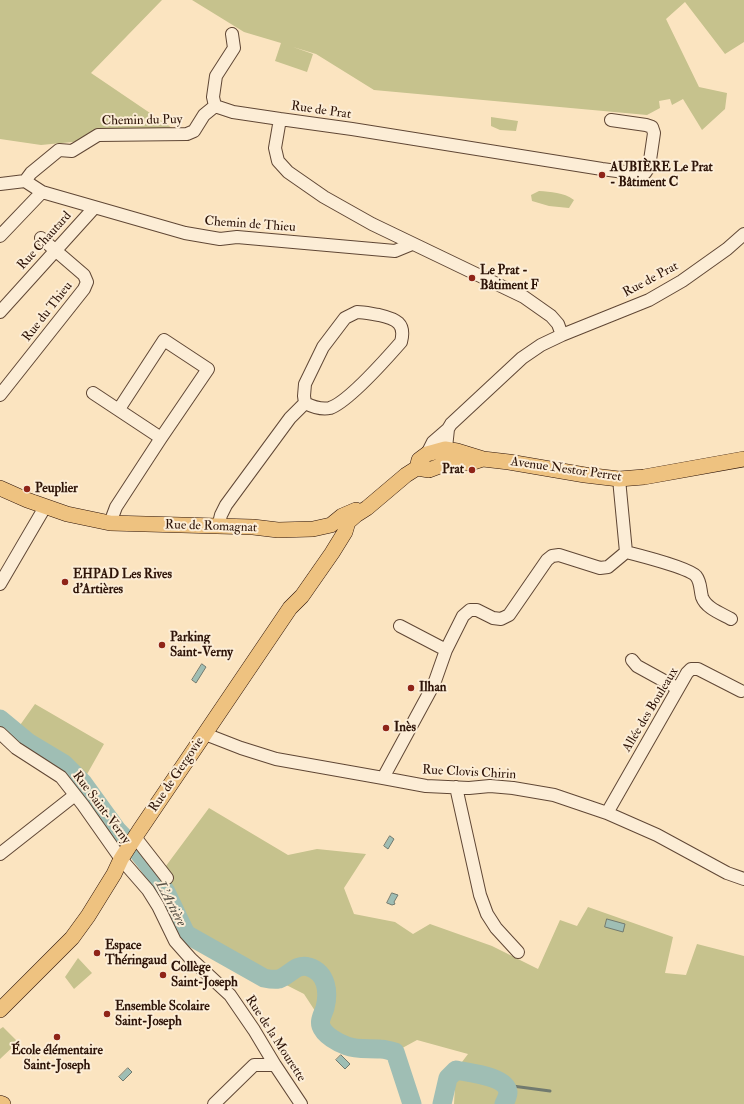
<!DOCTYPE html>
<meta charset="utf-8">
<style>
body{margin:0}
canvas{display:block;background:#fbe4c0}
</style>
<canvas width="744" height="1104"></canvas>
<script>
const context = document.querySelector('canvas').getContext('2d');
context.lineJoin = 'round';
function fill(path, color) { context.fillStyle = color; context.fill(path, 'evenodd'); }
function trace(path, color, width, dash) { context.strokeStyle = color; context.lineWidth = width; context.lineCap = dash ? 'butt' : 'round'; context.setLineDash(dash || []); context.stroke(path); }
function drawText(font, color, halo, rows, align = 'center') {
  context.font = font + ' "IM FELL Double Pica",serif'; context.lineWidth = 4; context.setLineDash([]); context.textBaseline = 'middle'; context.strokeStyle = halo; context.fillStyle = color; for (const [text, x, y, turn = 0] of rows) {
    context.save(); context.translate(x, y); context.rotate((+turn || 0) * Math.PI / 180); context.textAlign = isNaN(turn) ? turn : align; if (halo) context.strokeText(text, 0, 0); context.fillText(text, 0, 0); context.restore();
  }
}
fill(new Path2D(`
 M 0,0 L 162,0 L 91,73 L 178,132 L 41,145 L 0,139 Z
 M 192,0 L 744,0 L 744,42 L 725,54 L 685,2 L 666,19 L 699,87 L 727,93 L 725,109 L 702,130 L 683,99 L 672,105 L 670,99 L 659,101 L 660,108 L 647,115 L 374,90 L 316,54 L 293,47 L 313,54 L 307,72 L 275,61 L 281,43 L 244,32 Z
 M 491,117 L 518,121 L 516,131 L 500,130 L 491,126 Z
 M 539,191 C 551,192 563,192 574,200 L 569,208 L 549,206 L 532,201 L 531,195 Z
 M 35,704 L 104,744 L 86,776 L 97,796 L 120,825 L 125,828 L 127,836 L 116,825 L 100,804 L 80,773 L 63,759 L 13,727 L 0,715 L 0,711 L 18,728 Z
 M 209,808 L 288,855 L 317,849 L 366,854 L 344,888 L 354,914 L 395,922 L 413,934 L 430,924 L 492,946 L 538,969 L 560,920 L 577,926 L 588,907 L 673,937 L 665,973 L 686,975 L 697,944 L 744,956 L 744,1104 L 454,1104 L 456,1070 L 468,1054 L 417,1040 L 395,1052 L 334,1040 L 304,994 L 186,934 L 157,878 Z
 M 78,958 L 92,973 L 74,989 L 65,977 Z
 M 3,1027 L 18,1042 L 0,1059 L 0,1029 Z`), '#c6c28d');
const water = new Path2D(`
 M 202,664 L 206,667 L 196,683 L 192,680 Z
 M 390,836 L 394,839 L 388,849 L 384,846 Z
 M 392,893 L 398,895 L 394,902 L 395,904 L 392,905 L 387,903 Z
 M 607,919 L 625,924 L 623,932 L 605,927 Z
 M 341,1055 L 350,1064 L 345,1069 L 336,1060 Z
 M 128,1068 L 132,1072 L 123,1081 L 119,1077 Z`);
fill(water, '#9fbeb4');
trace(water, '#717a6f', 1);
trace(new Path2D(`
 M 505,1085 L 550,1091`), '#717a6f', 3);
trace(new Path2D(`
 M 0,719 L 29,743 L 64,764 L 83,783 L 117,830 L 138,852 L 149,866 L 166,892 L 186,934 L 264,978 C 269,979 274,980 279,979 C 290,975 296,963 309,967 C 327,973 329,992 325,1008 C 323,1014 319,1020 321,1026 C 324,1035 338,1043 347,1046 C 357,1050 369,1048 380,1049 C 385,1049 390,1051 395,1052 L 412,1104
 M 442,1104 L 448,1078 L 456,1070 C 469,1073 506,1076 508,1092 C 508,1096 506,1100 504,1104`), '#9fbeb4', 19);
const minor = new Path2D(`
 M 215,106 L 233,112 L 280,119
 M 25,181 L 31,173 L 59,150 L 72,151 L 98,135 L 187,134 L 194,131 L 204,115 L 215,106 L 213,97 L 216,76 L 234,48 L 232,34
 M 0,184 L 25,181 L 42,192 L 185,233 L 220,239 L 237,237 L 395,251 L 412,244
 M 0,236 L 42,192
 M 0,312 L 94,208
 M 357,312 C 364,312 372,314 379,315 C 396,319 406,323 401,342 C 387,358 348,402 330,408 C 321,410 313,407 305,403 L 304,396 L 305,384 L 323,347 L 345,318 Z
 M 562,335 L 558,324 L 551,316 L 524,297 L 372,224 L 324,197 L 288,172 L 278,161 L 275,148 L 280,119 L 352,129 L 602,169 L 639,174 L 645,173 L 649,167 L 654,133 L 652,127 L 646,125 L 611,120
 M 93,393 L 161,438
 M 0,395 L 84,289 L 87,282 L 84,275 L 41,238
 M 427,454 L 433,442 L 448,429
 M 445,457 L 448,429 L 451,424 L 522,358 L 541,345 L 562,335 L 649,300 L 682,281 L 727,249 L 744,234
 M 619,479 L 626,552
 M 110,523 L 116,507 L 161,438 L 208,369 L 164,340 L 119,409
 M 218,527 L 221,515 L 226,505 L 290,418 L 305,403
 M 626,552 C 638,555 689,568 696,576 C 701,582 700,590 702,597 C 706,608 720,613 731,619
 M 0,584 L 45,507
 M 400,626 L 446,650
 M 632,660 L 637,666 L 677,688
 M 0,733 L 16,748 L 61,777 L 83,805 L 121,859 L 148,890 L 158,906 L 175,941 L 191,959 L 230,995 L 254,1030 L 275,1065 L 301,1104
 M 205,734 L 241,748 L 276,759 L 383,778 L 426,786 L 469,788 L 490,786 L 513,788 L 554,795 L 607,813 L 657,835 L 727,873 L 744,879
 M 383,778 L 434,684 L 446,650 L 463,616 L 470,610 L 477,610 L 493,618 L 501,619 L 509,615 L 547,560 L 552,556 L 559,555 L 600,568 L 608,567 L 626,552
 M 456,787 L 480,895 L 487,914 L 496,928 L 518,952
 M 607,813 L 687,673 L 691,669 L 698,669 L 741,691
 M 135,837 L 167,878
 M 0,854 L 75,795
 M 214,1104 L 254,1065 L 275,1065`);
const major = new Path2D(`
 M 417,468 L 419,460 L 427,454 L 445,449 L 457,451 L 483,459 L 509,462 L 585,475 L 619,479 L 644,477 L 744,459
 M 0,488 L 27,500 L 67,514 L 110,523 L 253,527 L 278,530 L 313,529 L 331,525 L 342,516 L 356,510
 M 0,1010 L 72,938 L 88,916 L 114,874 L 121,859 L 139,831 L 290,608 L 302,596 L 332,553 L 345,532 L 348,522 L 356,515 L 367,508 L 406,475 L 417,468 L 429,470 L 445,464 L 474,462 L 483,459
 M 0,1103 L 3,1104`);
trace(minor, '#604735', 14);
trace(major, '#2d1307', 16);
trace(minor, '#fcedd6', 12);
trace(major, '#eec280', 15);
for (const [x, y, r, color] of [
 [602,175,4,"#8f2418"],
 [472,278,4,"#8f2418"],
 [472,470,4,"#8f2418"],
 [27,489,4,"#8f2418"],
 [65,582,4,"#8f2418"],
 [162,645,4,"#8f2418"],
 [411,688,4,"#8f2418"],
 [386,728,4,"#8f2418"],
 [97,953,4,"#8f2418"],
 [163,975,4,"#8f2418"],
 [107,1014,4,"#8f2418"],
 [57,1037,4,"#8f2418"]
]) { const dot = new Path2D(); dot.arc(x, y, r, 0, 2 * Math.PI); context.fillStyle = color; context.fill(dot); trace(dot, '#fcedd6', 1.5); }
drawText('13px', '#2d1307', '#fcedd6', [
 ["Rue de Prat",321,111,8],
 ["Chemin du Puy",142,121,-1],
 ["Chemin de Thieu",250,225,4],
 ["Rue Chautard",45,241,-48],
 ["Rue de Prat",651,280,-28],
 ["Rue du Thieu",48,312,-52],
 ["Avenue Nestor Perret",566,470,8],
 ["Rue de Romagnat",211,527,2],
 ["Allée des Bouleaux",651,710,-59],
 ["Rue Clovis Chirin",469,773,3],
 ["Rue de Gergovie",177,775,-56],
 ["Rue Saint-Verny",101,808,53],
 ["Rue de la Mourette",275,1039,57]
]);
drawText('bold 13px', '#2d1307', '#fcedd6', [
 ["AUBIÈRE Le Prat",610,168],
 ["- Bâtiment C",610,183],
 ["Le Prat -",480,271],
 ["Bâtiment F",480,286],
 ["Prat",464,470,"right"],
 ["Peuplier",35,489],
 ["EHPAD Les Rives",73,575],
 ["d'Artières",73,590],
 ["Parking",170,638],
 ["Saint-Verny",170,653],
 ["Ilhan",419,688],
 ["Inès",394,728],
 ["Espace",105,946],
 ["Théringaud",105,961],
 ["Collège",171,968],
 ["Saint-Joseph",171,983],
 ["Ensemble Scolaire",115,1007],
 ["Saint-Joseph",115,1022],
 ["École élémentaire",57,1051,"center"],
 ["Saint-Joseph",57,1066,"center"]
], 'left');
drawText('italic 14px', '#554f44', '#fcedd6', [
 ["L'Artière",170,904,62]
]);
</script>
